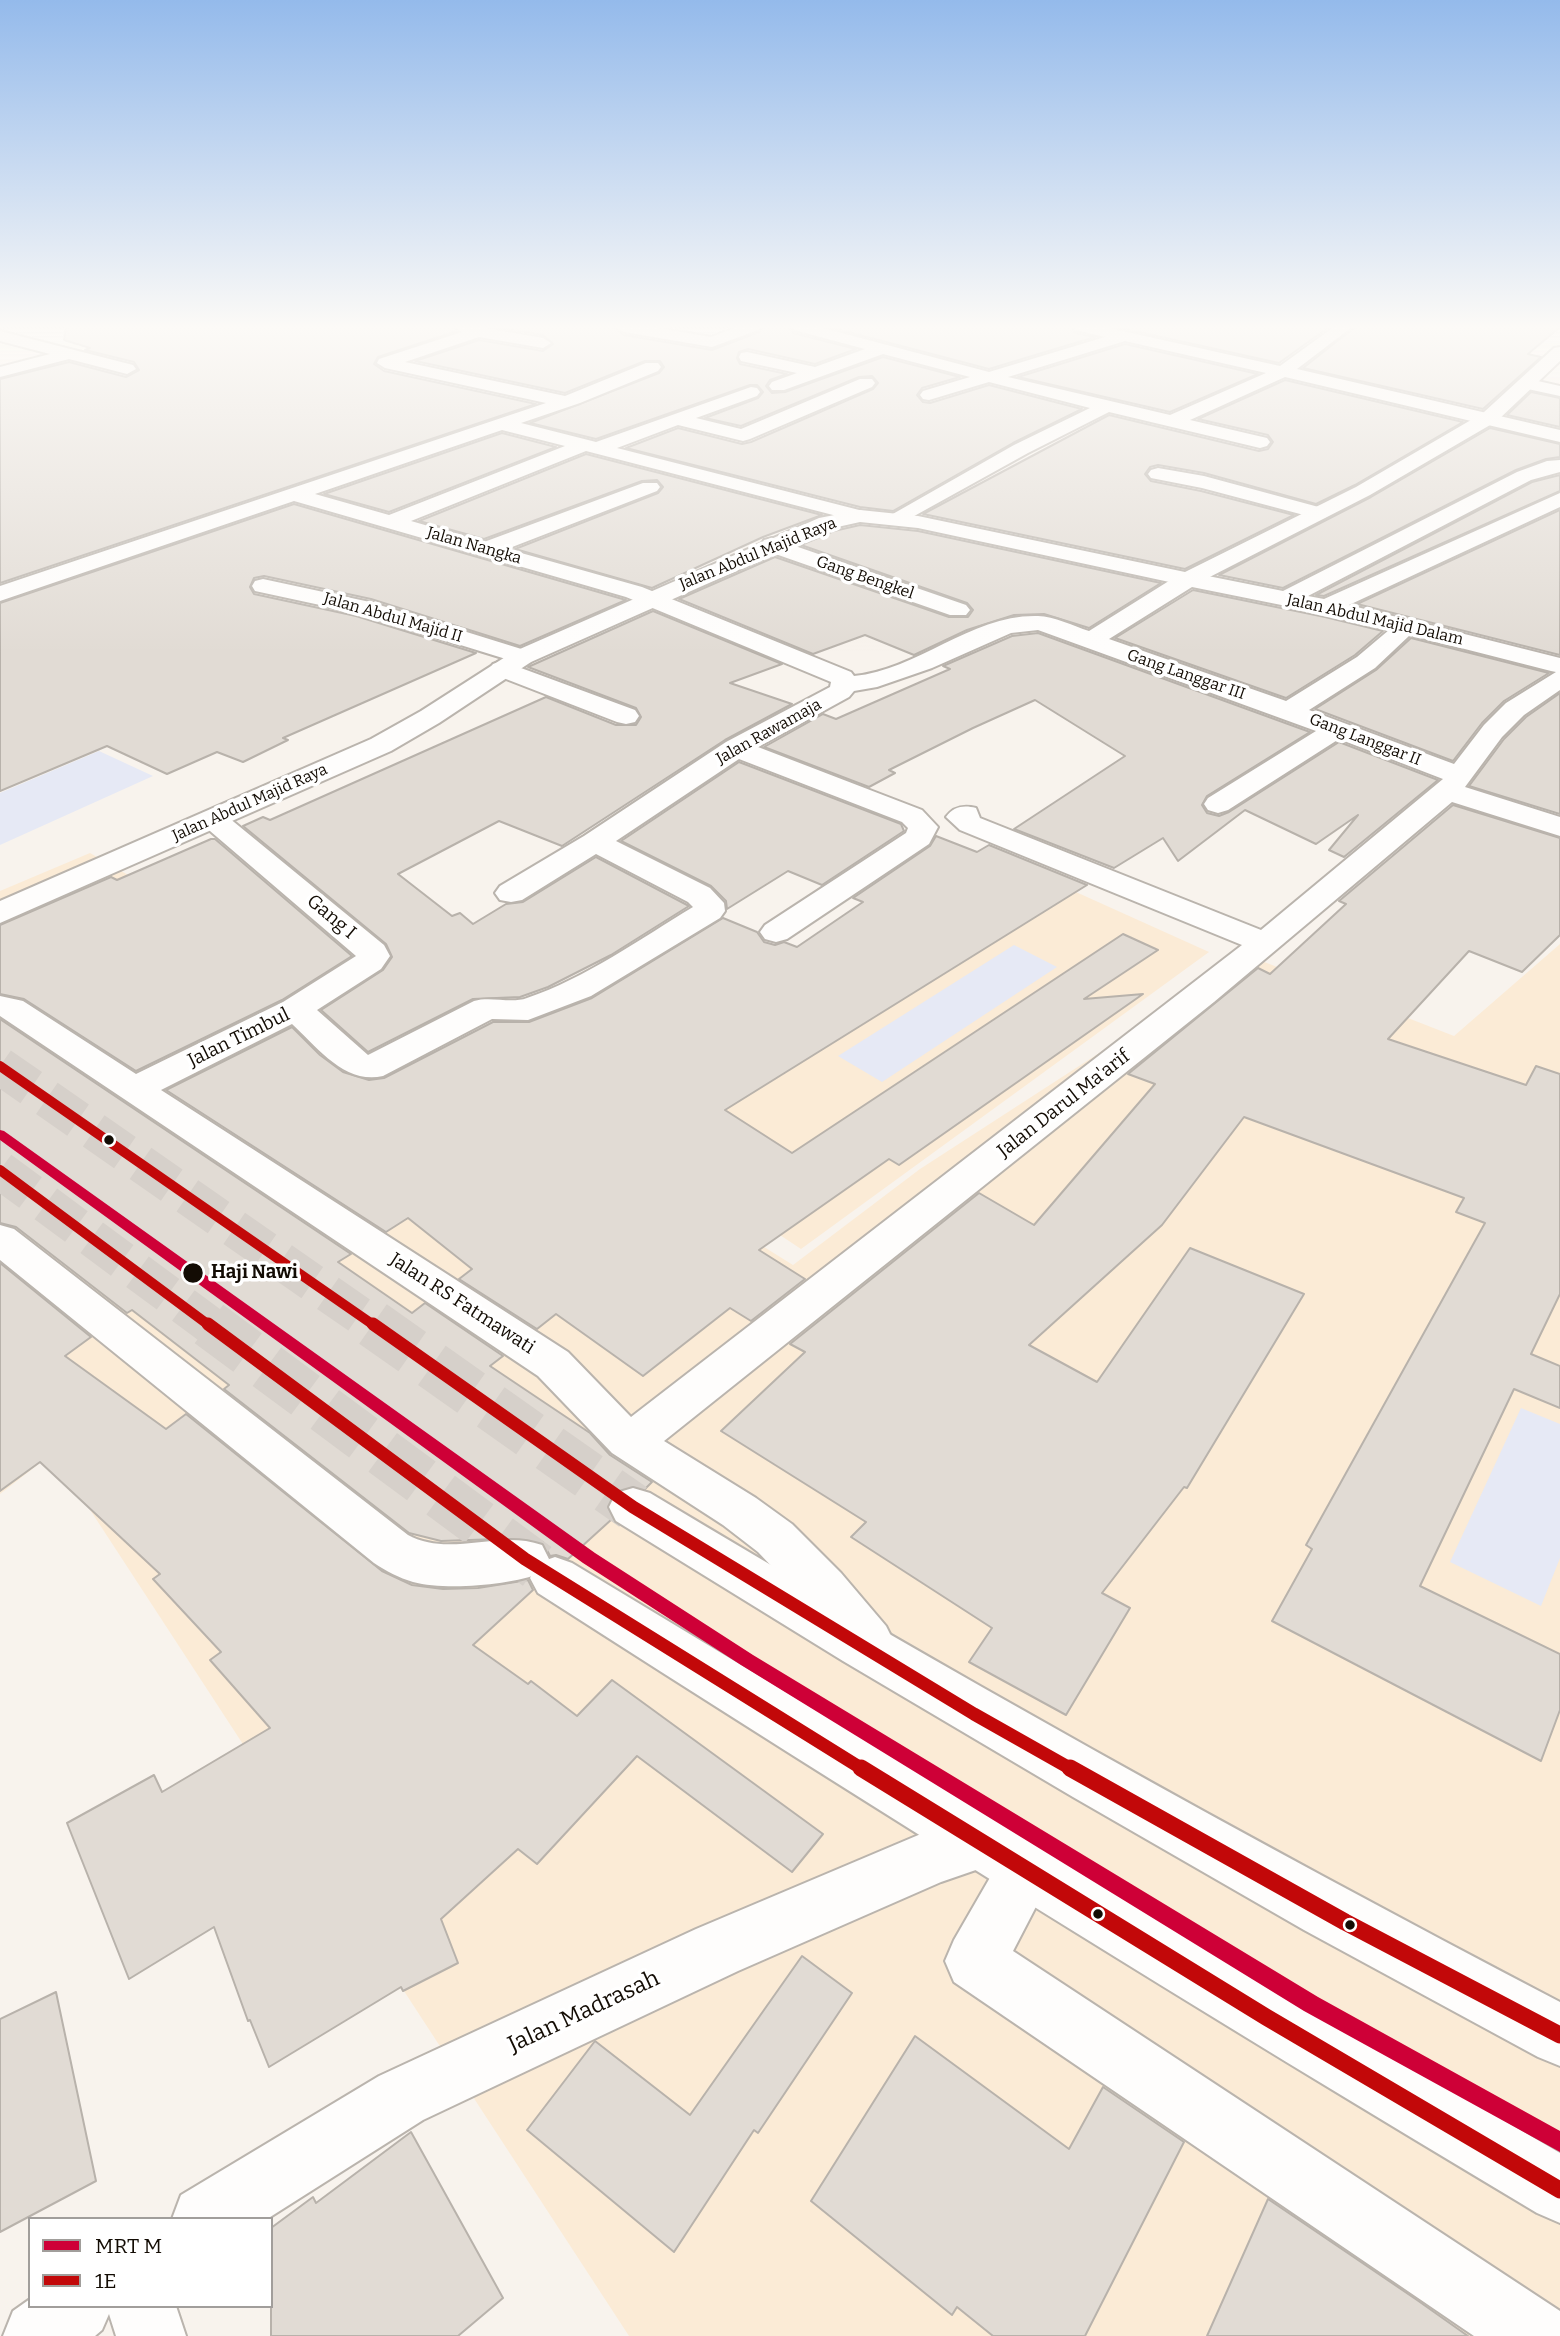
<!DOCTYPE html>
<style>
body{margin:0}
#map{position:relative;width:1560px;height:2336px;overflow:hidden;background:#f8f3ed;font-family:Bitter,serif}
canvas{display:block}
.legend{position:absolute;left:28px;top:2217px;width:245px;height:91px;box-sizing:border-box;background:#fff;border:2px solid #a19e9b;margin:0;padding:9px 12px;list-style:none;font-size:21px;color:#130c04}
.legend li{display:flex;align-items:center;gap:14px;height:35px}
.legend b{width:35px;border:2px solid #a19e9b}
</style>
<div id="map">
<canvas width="1560" height="2336"></canvas>
<ul class="legend">
<li><b style="height:9px;background:#ce0037"></b>MRT M</li>
<li><b style="height:9px;background:#c20809"></b>1E</li>
</ul>
</div>
<script>
const context = document.querySelector('canvas').getContext('2d');
context.lineJoin = 'round';
function fill(path, color) { context.fillStyle = color; context.fill(path, 'evenodd'); }
function trace(path, color, width, dash) { context.strokeStyle = color; context.lineWidth = width; context.lineCap = dash ? 'butt' : 'round'; context.setLineDash(dash || []); context.stroke(path); }
function drawText(font, color, halo, rows, align = 'center') {
  context.font = font + ' Bitter,serif'; context.lineWidth = 7; context.setLineDash([]); context.textBaseline = 'middle'; context.strokeStyle = halo; context.fillStyle = color; for (const [text, x, y, turn = 0] of rows) {
    context.save(); context.translate(x, y); context.rotate((+turn || 0) * Math.PI / 180); context.textAlign = isNaN(turn) ? turn : align; if (halo) context.strokeText(text, 0, 0); context.fillText(text, 0, 0); context.restore();
  }
}
fill(new Path2D(`
 M 90,853 L 187,909 L 113,953 L 229,1031 L 289,1001 L 425,1073 L 574,1129 L 793,1265 L 920,1169 L 1249,956 L 1454,1036 L 1560,944 L 1560,2336 L 629,2336 L 53,1453 L 0,1494 L 0,891 Z
 M 1016,865 L 1209,952 L 801,1249 L 580,1102 Z`), '#fbebd6');
fill(new Path2D(`
 M 99,751 L 153,776 L 0,845 L 0,793 Z
 M 1014,945 L 1057,967 L 882,1082 L 838,1056 Z
 M 1521,1408 L 1560,1424 L 1560,1558 L 1541,1606 L 1450,1562 Z`), '#e6e9f5');
const building = new Path2D(`
 M 66,327 L 453,327 L 457,331 L 378,357 L 374,364 L 384,371 L 536,404 L 0,583 L 0,379 L 69,362 L 126,377 L 139,370 L 134,362 L 85,350 L 90,348 L 64,340 Z
 M 495,327 L 614,327 L 624,335 L 712,350 L 759,332 L 763,327 L 789,327 L 793,333 L 856,349 L 815,364 L 748,349 L 739,352 L 737,358 L 740,364 L 787,374 L 770,380 L 766,386 L 772,393 L 785,392 L 883,357 L 960,377 L 922,388 L 917,395 L 923,402 L 930,403 L 989,385 L 1082,409 L 1013,443 L 893,511 L 860,507 L 626,448 L 678,428 L 742,444 L 751,442 L 873,389 L 878,383 L 872,376 L 859,377 L 741,426 L 705,418 L 758,398 L 763,392 L 757,385 L 750,385 L 596,439 L 530,423 L 659,373 L 664,367 L 660,361 L 645,361 L 565,393 L 415,361 L 479,340 L 543,351 L 553,344 L 543,335 Z
 M 829,327 L 1071,327 L 1075,333 L 1095,337 L 989,369 Z
 M 1116,327 L 1329,327 L 1279,363 Z
 M 1355,327 L 1560,327 L 1528,354 L 1541,357 L 1483,409 L 1303,368 Z
 M 1125,344 L 1258,374 L 1170,412 L 1018,377 Z
 M 1285,380 L 1463,422 L 1355,485 L 1316,504 L 1204,473 L 1158,465 L 1150,467 L 1145,474 L 1151,481 L 1201,491 L 1294,515 L 1185,569 L 923,514 L 1109,415 L 1259,451 L 1268,449 L 1273,442 L 1268,435 L 1198,419 Z
 M 1531,392 L 1560,398 L 1560,427 L 1507,415 Z
 M 1490,428 L 1560,444 L 1560,457 L 1546,459 L 1516,470 L 1283,588 L 1219,575 L 1371,497 Z
 M 502,433 L 556,447 L 389,512 L 324,494 Z
 M 586,454 L 822,515 L 763,537 L 652,588 L 515,549 L 658,493 L 663,487 L 657,480 L 642,481 L 484,539 L 419,521 Z
 M 1560,475 L 1560,491 L 1324,596 L 1316,595 L 1532,482 Z
 M 294,504 L 626,600 L 520,646 L 371,599 L 264,576 L 254,578 L 250,587 L 254,594 L 356,616 L 476,653 L 283,738 L 288,740 L 243,762 L 217,752 L 167,774 L 107,746 L 0,791 L 0,603 Z
 M 1560,510 L 1560,655 L 1357,604 Z
 M 860,525 L 918,531 L 1161,583 L 1089,628 L 1044,614 L 1014,615 L 967,630 L 914,655 L 865,635 L 813,654 L 679,599 L 775,557 L 949,617 L 968,617 L 973,610 L 967,603 L 801,545 L 834,531 Z
 M 1193,590 L 1325,617 L 1383,631 L 1355,655 L 1286,698 L 1115,638 Z
 M 653,611 L 782,664 L 730,683 L 792,704 L 725,740 L 562,846 L 499,821 L 398,874 L 452,916 L 460,913 L 473,924 L 506,904 L 523,902 L 596,857 L 689,906 L 611,955 L 548,987 L 520,997 L 473,999 L 368,1052 L 321,1010 L 383,970 L 392,957 L 386,944 L 243,826 L 263,817 L 270,820 L 546,697 L 616,725 L 636,725 L 641,717 L 636,708 L 528,667 Z
 M 1038,633 L 1310,732 L 1207,796 L 1202,805 L 1207,813 L 1219,816 L 1229,812 L 1339,742 L 1438,780 L 1344,857 L 1329,850 L 1358,815 L 1316,844 L 1245,810 L 1178,861 L 1163,838 L 1114,868 L 1014,829 L 1125,756 L 1035,700 L 973,728 L 889,770 L 895,773 L 869,787 L 764,747 L 823,714 L 836,719 L 950,669 L 943,666 L 1012,636 Z
 M 1411,638 L 1549,673 L 1504,701 L 1482,723 L 1453,761 L 1315,709 L 1376,670 Z
 M 1560,693 L 1560,814 L 1469,786 L 1504,739 L 1526,717 Z
 M 739,762 L 901,824 L 904,831 L 822,885 L 788,871 L 727,909 L 726,901 L 711,886 L 621,841 Z
 M 1453,805 L 1560,838 L 1560,935 L 1522,972 L 1469,951 L 1388,1039 L 1526,1085 L 1536,1066 L 1560,1074 L 1560,1294 L 1531,1354 L 1560,1366 L 1560,1408 L 1514,1389 L 1420,1586 L 1560,1654 L 1560,1710 L 1541,1761 L 1272,1621 L 1312,1549 L 1306,1545 L 1485,1223 L 1456,1212 L 1464,1198 L 1244,1117 L 1162,1225 L 1029,1345 L 1097,1382 L 1190,1248 L 1304,1294 L 1187,1488 L 1184,1487 L 1102,1593 L 1130,1608 L 1066,1715 L 969,1662 L 992,1628 L 851,1537 L 866,1522 L 721,1431 L 805,1352 L 790,1344 L 979,1193 L 1034,1225 L 1155,1084 L 1128,1074 L 1258,968 L 1270,974 L 1346,904 L 1339,901 Z
 M 936,836 L 977,852 L 989,845 L 1087,885 L 725,1110 L 792,1153 L 1123,934 L 1158,950 L 1084,999 L 1143,994 L 899,1165 L 889,1159 L 759,1250 L 805,1279 L 751,1321 L 730,1308 L 643,1376 L 556,1314 L 537,1329 L 459,1279 L 472,1269 L 408,1218 L 386,1232 L 166,1090 L 292,1027 L 320,1055 L 343,1072 L 369,1080 L 384,1078 L 493,1022 L 529,1022 L 592,998 L 723,918 L 757,932 L 764,942 L 775,945 L 784,942 L 797,947 L 863,902 L 853,898 L 930,846 Z
 M 211,839 L 215,839 L 352,956 L 282,1000 L 136,1071 L 24,999 L 0,994 L 0,925 L 111,877 L 117,880 Z
 M 0,1019 L 351,1254 L 338,1262 L 412,1313 L 425,1303 L 503,1356 L 490,1366 L 590,1433 L 610,1455 L 652,1482 L 645,1489 L 632,1485 L 614,1492 L 607,1506 L 612,1519 L 568,1559 L 556,1555 L 550,1556 L 543,1542 L 526,1538 L 441,1541 L 409,1533 L 224,1389 L 229,1385 L 132,1310 L 127,1313 L 16,1227 L 0,1223 Z
 M 0,1263 L 91,1337 L 65,1356 L 166,1429 L 186,1414 L 382,1571 L 412,1585 L 443,1589 L 478,1588 L 528,1580 L 533,1590 L 473,1645 L 528,1684 L 531,1681 L 577,1716 L 612,1680 L 823,1834 L 792,1872 L 637,1756 L 537,1864 L 518,1849 L 441,1919 L 458,1963 L 403,1991 L 401,1987 L 269,2067 L 250,2020 L 248,2021 L 214,1927 L 129,1979 L 67,1823 L 154,1775 L 162,1792 L 270,1728 L 210,1660 L 221,1652 L 153,1579 L 160,1574 L 40,1462 L 0,1491 Z
 M 802,1956 L 852,1993 L 758,2133 L 754,2130 L 674,2252 L 527,2130 L 595,2041 L 690,2115 Z
 M 56,1992 L 96,2181 L 0,2232 L 0,2019 Z
 M 915,2036 L 1069,2149 L 1103,2087 L 1184,2142 L 1085,2336 L 993,2336 L 957,2307 L 952,2315 L 811,2201 Z
 M 411,2132 L 503,2298 L 458,2336 L 271,2336 L 271,2228 L 313,2197 L 316,2203 Z
 M 1268,2199 L 1417,2300 L 1468,2336 L 1207,2336 Z`);
fill(building, '#e1dbd4');
trace(building, '#b8b2ab', 2);
trace(new Path2D(`
 M 0,1066 L 375,1326
 M 0,1170 L 211,1326`), '#d6d0ca', 38, [38, 19]);
trace(new Path2D(`
 M 209,1324 L 542,1570
 M 373,1324 L 633,1507`), '#d6d0ca', 48, [48, 24]);
const street = new Path2D(`
 M 456,327 L 479,327 L 543,338 L 551,343 L 543,348 L 479,337 L 405,362 L 565,396 L 646,363 L 658,363 L 661,367 L 658,371 L 580,403 L 521,423 L 596,442 L 751,387 L 757,388 L 760,392 L 757,396 L 696,418 L 741,429 L 860,379 L 872,379 L 875,383 L 872,387 L 750,439 L 743,441 L 678,425 L 617,448 L 867,512 L 871,516 L 867,520 L 860,522 L 586,451 L 411,521 L 484,542 L 643,483 L 657,483 L 660,487 L 657,491 L 507,549 L 642,587 L 851,672 L 854,676 C 918,670 972,614 1038,616 C 1054,616 1073,626 1089,631 L 1180,574 L 1188,572 L 1283,591 L 1517,472 L 1547,461 L 1560,460 L 1560,472 L 1531,480 L 1308,596 L 1324,599 L 1560,493 L 1560,507 L 1349,605 L 1560,658 L 1560,690 L 1524,715 L 1502,737 L 1465,787 L 1560,817 L 1560,836 L 1452,802 L 1214,1002 L 664,1441 L 756,1498 L 792,1524 L 841,1573 L 886,1626 L 894,1642 L 886,1658 L 868,1664 L 850,1658 L 794,1590 L 758,1552 L 723,1525 L 612,1453 L 538,1376 L 0,1016 L 0,996 L 23,1001 L 136,1074 L 283,1002 L 356,956 L 203,825 L 198,819 L 203,813 L 213,810 L 223,813 L 384,945 L 390,956 L 381,969 L 317,1010 L 368,1055 L 474,1001 C 491,996 511,1004 527,998 C 586,978 640,939 693,907 L 688,902 L 596,854 L 522,900 L 511,902 L 500,900 L 495,893 L 500,886 L 584,836 L 726,742 L 830,687 L 831,682 L 626,597 L 294,501 L 0,601 L 0,586 L 546,403 L 385,368 L 377,363 L 379,359 L 462,332 ZM 502,430 L 565,446 L 389,515 L 315,494 ZM 1192,587 L 1326,614 L 1389,630 L 1357,657 L 1286,701 L 1109,639 ZM 1038,630 L 1316,731 L 1208,798 L 1204,804 L 1208,810 L 1218,813 L 1228,810 L 1339,739 L 1443,779 L 1261,930 L 980,818 L 976,808 C 964,805 954,806 946,817 L 960,830 L 1242,945 L 631,1417 L 568,1352 L 161,1090 L 292,1024 C 317,1047 345,1085 383,1076 L 492,1019 L 528,1020 L 591,996 L 720,918 L 725,911 L 724,903 L 710,888 L 616,841 L 739,759 L 902,822 L 908,828 L 906,833 L 765,925 L 760,932 L 765,939 L 776,942 L 787,939 L 929,844 L 938,827 L 922,810 L 758,747 L 849,697 L 854,691 L 877,687 L 932,668 L 1011,633 ZM 1410,635 L 1551,671 L 1556,672 L 1506,703 L 1484,725 L 1454,764 L 1309,710 L 1375,668 Z
 M 616,327 L 653,327 L 711,337 L 737,327 L 760,327 L 758,330 L 712,347 L 624,332 Z
 M 792,327 L 819,327 L 989,372 L 1105,337 L 1076,330 L 1074,327 L 1104,327 L 1280,366 L 1334,327 L 1352,327 L 1297,369 L 1560,430 L 1560,442 L 1285,377 L 1190,420 L 1267,438 L 1270,442 L 1267,446 L 1260,448 L 1109,412 L 1028,453 L 898,525 L 891,523 L 887,519 L 891,515 L 1014,445 L 1090,408 L 989,382 L 929,400 L 923,399 L 920,395 L 923,391 L 970,377 L 883,354 L 784,390 L 772,390 L 769,386 L 772,382 L 797,373 L 741,361 L 739,357 L 741,353 L 747,352 L 815,367 L 865,349 L 794,330 ZM 1125,341 L 1266,373 L 1170,415 L 1008,377 Z
 M 0,331 L 133,365 L 136,369 L 127,374 L 69,359 L 0,377 L 0,367 L 50,354 L 0,341 Z
 M 1529,379 L 1560,386 L 1560,396 L 1523,388 L 1520,384 L 1523,380 Z
 M 1158,468 L 1204,476 L 1326,509 L 1329,513 L 1326,517 L 1319,519 L 1202,488 L 1151,478 L 1148,474 L 1151,470 Z
 M 772,538 L 966,605 L 970,610 L 966,615 L 950,615 L 764,550 L 761,545 L 764,540 Z
 M 263,579 L 370,602 L 531,652 L 534,657 L 531,662 L 522,664 L 357,613 L 255,591 L 252,586 L 255,581 Z
 M 502,661 L 635,710 L 639,716 L 635,722 L 626,724 L 617,722 L 493,674 L 489,669 L 493,664 Z
 M 0,1225 L 14,1229 L 408,1535 C 450,1558 498,1529 542,1545 L 549,1559 L 542,1573 C 509,1585 447,1591 413,1582 C 399,1578 386,1571 374,1563 L 0,1260 Z
 M 981,1815 L 1001,1823 L 1009,1842 L 1006,1850 L 1026,1842 L 1046,1850 L 1055,1870 L 1013,1951 L 1560,2311 L 1560,2336 L 1474,2336 L 954,1982 L 945,1961 L 954,1940 L 999,1862 L 941,1882 L 738,1971 L 423,2120 L 267,2219 L 172,2219 L 181,2195 L 379,2076 L 696,1929 L 935,1828 Z
 M 30,2299 L 30,2306 L 176,2306 L 186,2336 L 116,2336 L 109,2314 L 102,2330 L 95,2336 L 3,2336 L 13,2311 Z`);
const secondary = new Path2D(`
 M 1560,347 L 1560,361 L 1497,421 L 1370,495 L 1196,584 L 1188,586 L 918,528 L 860,522 L 833,528 L 531,662 L 439,723 L 391,751 L 0,923 L 0,901 L 371,739 L 421,711 L 513,652 L 819,518 L 860,510 L 918,516 L 1185,572 L 1356,487 L 1483,413 L 1554,348 Z`);
const primary = new Path2D(`
 M 633,1488 L 650,1493 C 948,1672 1252,1841 1560,2002 L 1560,2066 L 1538,2057 L 1304,1930 L 1073,1797 L 843,1661 L 616,1521 L 609,1507 L 616,1493 Z
 M 555,1557 L 572,1563 L 1288,1995 L 1560,2153 L 1560,2223 L 1537,2213 C 1200,2012 868,1805 538,1593 L 530,1578 L 538,1563 Z`);
trace(street, '#bab4ad', 4);
trace(secondary, '#bab4ad', 4);
trace(primary, '#bab4ad', 4);
fill(street, '#fefdfc');
fill(secondary, '#fefdfc');
fill(primary, '#fefdfc');
trace(new Path2D(`
 M 0,1066 L 375,1326
 M 0,1170 L 210,1326`), '#c20809', 10);
trace(new Path2D(`
 M 208,1324 L 525,1559 L 864,1770
 M 373,1324 L 633,1507 L 974,1714 L 1073,1770`), '#c20809', 13);
trace(new Path2D(`
 M 861,1768 L 1266,2017 L 1560,2190
 M 1070,1768 L 1345,1922 L 1560,2035`), '#c20809', 17);
fill(new Path2D(`
 M 0,1130 L 4,1131 L 595,1553 L 753,1655 L 1318,1997 L 1560,2131 L 1560,2152 L 1304,2011 L 741,1665 L 583,1563 L 0,1140 Z`), '#ce0037');
const sky = context.createLinearGradient(0, 0, 0, 654);
sky.addColorStop(0, '#94baeb');
sky.addColorStop(0.5, '#fcfaf7');
sky.addColorStop(1, '#fcfaf700');
context.fillStyle = sky;
context.fillRect(0, 0, 1560, 654);
for (const [x, y, r, color] of [
 [109,1140,6,"#130c04"],
 [193,1273,11,"#130c04"],
 [1098,1914,6,"#130c04"],
 [1350,1925,6,"#130c04"]
]) { const dot = new Path2D(); dot.arc(x, y, r, 0, 2 * Math.PI); context.fillStyle = color; context.fill(dot); trace(dot, '#fff', 2.5); }
drawText('16px', '#130c04', '#fff', [
 ["Jalan Nangka",474,546,16],
 ["Jalan Abdul Majid Raya",758,554,-22],
 ["Gang Bengkel",865,578,19],
 ["Jalan Abdul Majid II",393,618,16],
 ["Jalan Abdul Majid Dalam",1375,620,13],
 ["Gang Langgar III",1186,675,19],
 ["Jalan Rawamaja",769,732,-29],
 ["Gang Langgar II",1365,740,21],
 ["Jalan Abdul Majid Raya",250,803,-24]
]);
drawText('19px', '#130c04', '#fff', [
 ["Gang I",331,917,40],
 ["Jalan Timbul",239,1038,-26],
 ["Jalan Darul Ma'arif",1064,1104,-38],
 ["Jalan RS Fatmawati",462,1304,33]
]);
drawText('bold 19px', '#130c04', '#fff', [
 ["Haji Nawi",211,1273]
], 'left');
drawText('23px', '#130c04', '#fff', [
 ["Jalan Madrasah",584,2012,-25]
]);
</script>
